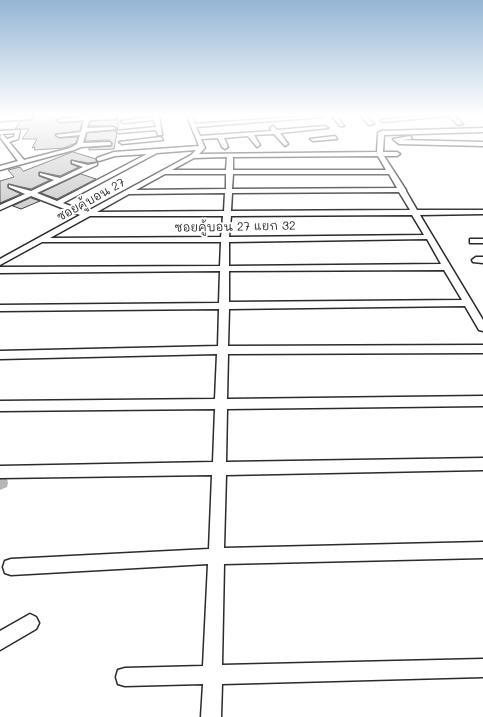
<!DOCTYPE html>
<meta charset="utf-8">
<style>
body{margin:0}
canvas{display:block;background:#fff}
</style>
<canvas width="483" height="717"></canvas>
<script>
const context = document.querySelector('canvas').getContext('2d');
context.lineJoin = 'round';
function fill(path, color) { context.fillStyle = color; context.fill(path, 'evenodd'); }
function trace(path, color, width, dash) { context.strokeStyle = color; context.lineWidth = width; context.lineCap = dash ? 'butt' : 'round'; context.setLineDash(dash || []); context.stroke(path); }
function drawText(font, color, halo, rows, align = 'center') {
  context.font = font + ' Mali,"Playpen Sans Thai",sans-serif'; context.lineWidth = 4; context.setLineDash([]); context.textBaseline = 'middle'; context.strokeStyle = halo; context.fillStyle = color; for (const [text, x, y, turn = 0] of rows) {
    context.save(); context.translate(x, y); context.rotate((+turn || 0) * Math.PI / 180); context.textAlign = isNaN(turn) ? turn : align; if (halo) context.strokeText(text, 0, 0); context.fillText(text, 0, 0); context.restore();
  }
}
fill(new Path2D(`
 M 2,477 L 7,479 L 8,483 L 7,487 L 0,490 L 0,478 Z`), '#b6b6b6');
const building = new Path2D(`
 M 34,116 L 73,116 L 57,119 L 56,120 L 60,123 L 82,122 L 80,131 L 55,134 L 59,138 L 78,137 L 76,143 L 64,148 L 34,150 L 35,147 L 32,148 L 37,139 L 22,139 L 29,129 L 15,129 L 20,121 L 31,120 Z
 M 118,116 L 118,129 L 113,126 L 89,126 L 90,121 L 115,120 Z
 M 115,131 L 117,133 L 114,149 L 89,150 L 89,148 L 111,146 L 112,143 L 109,140 L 85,141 L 87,133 Z
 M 73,152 L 96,159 L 97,162 L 88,163 L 71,160 L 71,164 L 79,167 L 60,176 L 39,172 L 39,176 L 50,180 L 31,189 L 8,184 L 8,188 L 21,194 L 0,203 L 0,181 L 14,177 L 8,170 L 20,167 L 23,171 Z
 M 81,174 L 96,179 L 57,199 L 41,193 Z
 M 31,198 L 40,201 L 21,209 L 13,206 Z`);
fill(building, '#cbcbcb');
trace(building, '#2b2b2b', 1);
const minor = new Path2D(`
 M 33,116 L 31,119 L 0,121 L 0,117 Z
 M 85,116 L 117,116 L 115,119 L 89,120 L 87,128 L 113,127 L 116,129 L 86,132 L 83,143 L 109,142 L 111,143 L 111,145 L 81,147 L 74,150 L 0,170 L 0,166 L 18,161 L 0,137 L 2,134 L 0,135 L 0,131 L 20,130 L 18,139 L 9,142 L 24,160 L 70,148 L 77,144 L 80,135 L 59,137 L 56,135 L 81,132 L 84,120 L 60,122 L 57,120 ZM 15,133 L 14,137 L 7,139 L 2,134 Z
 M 159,116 L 162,135 L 158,135 L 156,130 L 119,133 L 116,131 L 156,127 L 154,120 L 124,123 L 121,121 Z
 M 187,116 L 192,116 L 195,124 L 310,116 L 322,117 L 196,127 L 200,136 L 272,131 L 270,128 L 273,126 L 277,130 L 325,126 L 328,128 L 280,133 L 288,144 L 285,146 L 274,134 L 254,135 L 260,145 L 257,147 L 248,136 L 224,138 L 228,147 L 225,149 L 222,147 L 218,138 L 201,139 L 205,148 L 199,154 L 377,152 L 378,133 L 381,131 L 483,128 L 483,132 L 384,135 L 383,152 L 397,152 L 400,154 L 397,156 L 384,156 L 406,190 L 406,191 L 417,210 L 483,210 L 483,214 L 420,215 L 483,320 L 483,331 L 479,330 L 465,306 L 229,309 L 228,346 L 483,345 L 483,353 L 228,354 L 227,399 L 483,396 L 483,406 L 227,409 L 226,462 L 483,458 L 483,470 L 226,475 L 224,548 L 483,542 L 483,558 L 224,564 L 222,665 L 483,659 L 483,677 L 222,684 L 221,717 L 201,717 L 203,684 L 125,686 L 118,684 L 116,677 L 118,670 L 125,668 L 203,666 L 208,564 L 11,575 L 5,573 L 3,567 L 5,561 L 11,559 L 209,549 L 212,475 L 0,478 L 0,466 L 213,462 L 215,409 L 0,411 L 0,401 L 215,399 L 217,354 L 0,359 L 0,351 L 218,346 L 219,309 L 0,311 L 0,305 L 219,303 L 220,271 L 0,273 L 0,267 L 220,266 L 221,242 L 42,242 L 0,265 L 0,259 L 80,215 L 31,196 L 0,210 L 0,205 L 25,194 L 9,187 L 9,185 L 31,191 L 54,180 L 40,175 L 40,173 L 60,178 L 83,167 L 72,163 L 72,161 L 88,165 L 97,163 L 97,165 L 37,193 L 57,201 L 147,154 L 115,156 L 99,161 L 97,160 L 97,158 L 114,152 L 199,146 ZM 196,150 L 191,155 L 86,212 L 63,203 L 157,153 ZM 378,156 L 386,170 L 233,170 L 233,157 ZM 227,157 L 226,170 L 172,170 L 194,158 ZM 165,174 L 226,174 L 226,189 L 136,190 ZM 233,174 L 389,174 L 397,188 L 232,189 ZM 399,192 L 410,210 L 231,211 L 232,193 ZM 225,193 L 224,211 L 97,212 L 129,194 ZM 412,215 L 424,235 L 229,237 L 231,216 ZM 90,216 L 223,216 L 221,237 L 50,238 ZM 427,239 L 441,264 L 229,266 L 229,242 ZM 444,270 L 462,300 L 229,302 L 229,271 Z
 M 332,116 L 337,116 L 344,126 L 340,126 Z
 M 361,116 L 366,116 L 374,124 L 369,125 Z
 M 419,116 L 447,116 L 383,122 L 380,120 Z
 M 449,116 L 454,116 L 463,124 L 458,125 Z
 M 335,136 L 337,139 L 313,141 L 310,139 Z
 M 410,136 L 412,139 L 401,140 L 483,142 L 483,146 L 399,144 L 393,139 Z
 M 161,137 L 163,140 L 122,144 L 119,142 Z
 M 470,239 L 483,239 L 483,243 L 470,243 Z
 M 476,257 L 483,257 L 483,263 L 473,262 L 472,260 Z
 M 30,614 L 36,617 L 39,623 L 36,629 L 0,650 L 0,631 Z`);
trace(minor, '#2b2b2b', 3);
fill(minor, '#fff');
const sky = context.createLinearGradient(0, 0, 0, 217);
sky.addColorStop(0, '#94b5d4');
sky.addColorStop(0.53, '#fff');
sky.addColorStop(1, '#ffffff00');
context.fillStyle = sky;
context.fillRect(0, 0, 483, 217);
drawText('12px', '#2b2b2b', '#fff', [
 ["ซอยคู้บอน 27",91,200,-29],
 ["ซอยคู้บอน 27 แยก 32",235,227,-1]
]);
</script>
